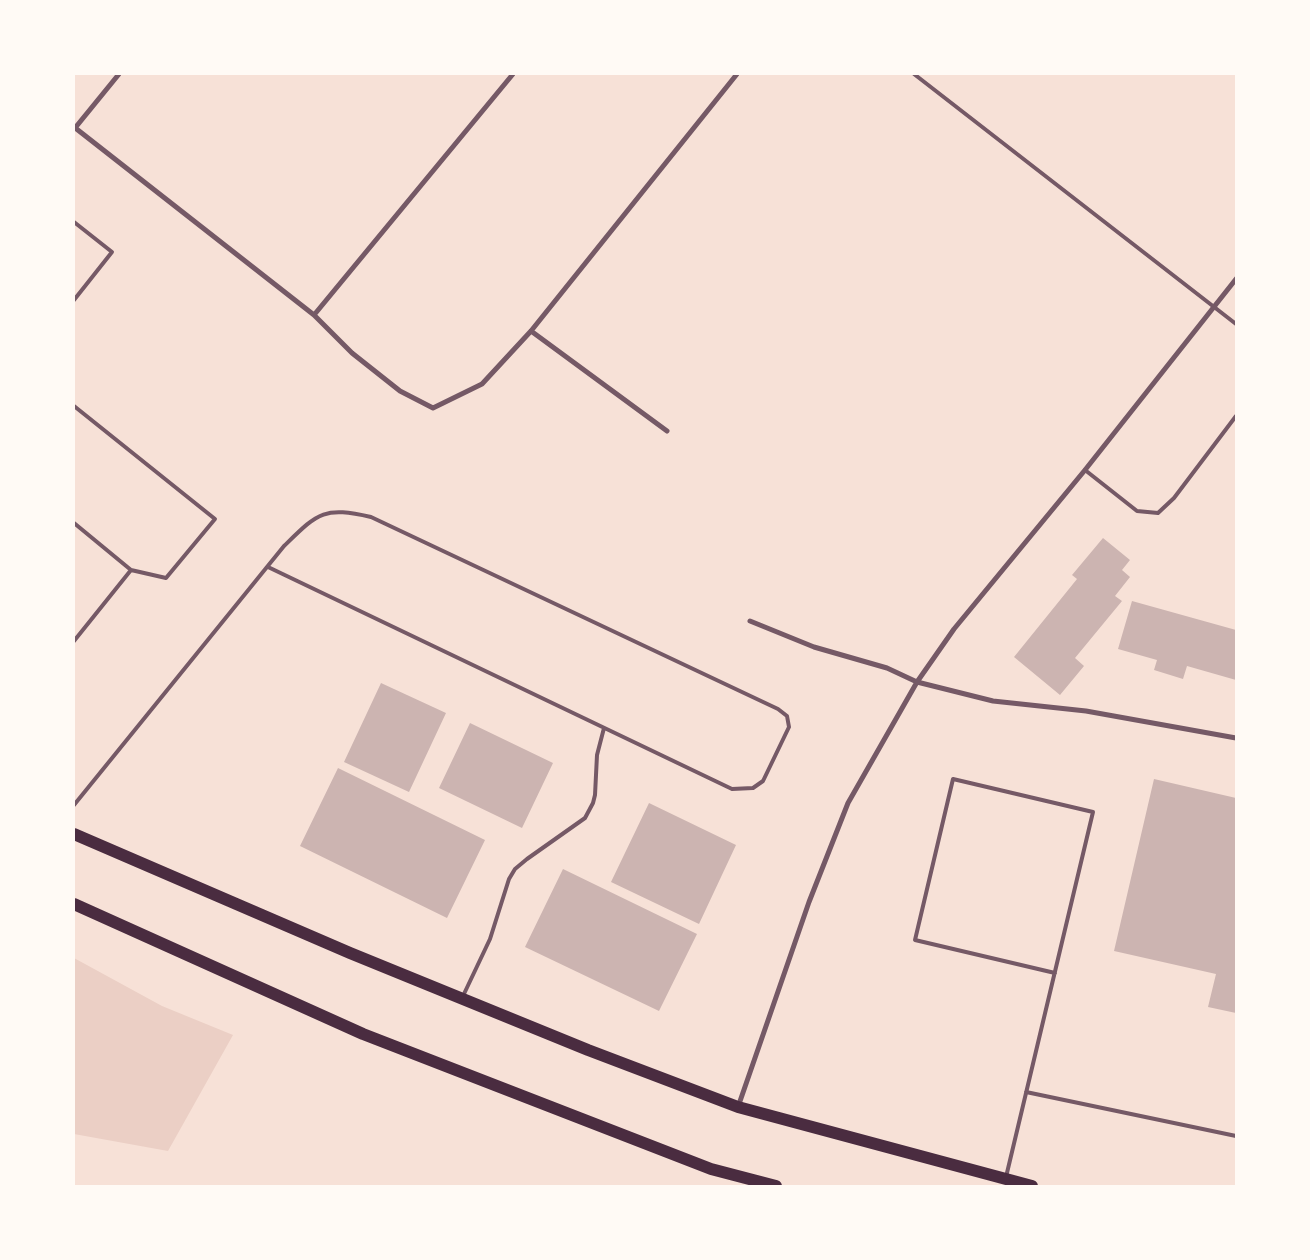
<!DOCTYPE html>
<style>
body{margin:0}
#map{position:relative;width:1310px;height:1260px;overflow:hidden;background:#f7e1d7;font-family:Manrope,sans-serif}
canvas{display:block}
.frame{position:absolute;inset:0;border:75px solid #fffaf5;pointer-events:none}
</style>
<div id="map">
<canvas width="1310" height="1260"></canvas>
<div class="frame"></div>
</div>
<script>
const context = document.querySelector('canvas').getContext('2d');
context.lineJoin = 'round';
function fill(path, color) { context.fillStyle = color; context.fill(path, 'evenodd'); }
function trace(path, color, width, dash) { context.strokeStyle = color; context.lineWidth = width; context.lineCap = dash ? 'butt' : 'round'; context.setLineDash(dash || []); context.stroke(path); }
fill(new Path2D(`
 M 74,958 L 162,1006 L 233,1035 L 168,1151 L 74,1134 Z`), '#ebcfc5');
fill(new Path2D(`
 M 1103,538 L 1130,560 L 1122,570 L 1130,577 L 1115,596 L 1122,601 L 1075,658 L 1084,666 L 1060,695 L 1014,657 L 1077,579 L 1072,575 Z
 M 1132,601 L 1236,630 L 1236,680 L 1187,666 L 1183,679 L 1154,670 L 1157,660 L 1118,649 Z
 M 381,683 L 446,713 L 409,792 L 344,762 Z
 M 470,723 L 553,763 L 522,828 L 439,788 Z
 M 338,768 L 485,840 L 447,918 L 300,846 Z
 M 1154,779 L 1236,798 L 1236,1013 L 1208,1007 L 1216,974 L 1114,951 Z
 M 649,803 L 736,845 L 699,924 L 611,882 Z
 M 563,869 L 697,934 L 659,1011 L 525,947 Z`), '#ccb4b1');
trace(new Path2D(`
 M 914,74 L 1236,324
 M 74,222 L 112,252 L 74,300
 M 74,406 L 215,519 L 166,578 L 131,570
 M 1085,470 L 1137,511 L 1158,513 L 1174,498 L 1236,416
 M 74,523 L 131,570 L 74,641
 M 74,805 L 284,546 C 318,513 323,506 371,517 L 778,709 L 787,716 L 789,727 L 763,781 L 753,788 L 732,789 L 268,567
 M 463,996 L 490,939 L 509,879 L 515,869 L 527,859 L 585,818 L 593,803 L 595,795 L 597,755 L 604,728
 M 1026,1092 L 1236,1136
 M 1006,1177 L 1093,812 L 953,779 L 915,940 L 1055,973`), '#755966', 4);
trace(new Path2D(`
 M 74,127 L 314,315 L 352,353 L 400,391 L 433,408 L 482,384 L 531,331 L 737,74
 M 75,128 L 119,74
 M 314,315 L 513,74
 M 531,331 L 667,431
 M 750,621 L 814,647 L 887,668 L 917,682 L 993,701 L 1086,711 L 1236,738
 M 738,1107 L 809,902 L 848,803 L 917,682 L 954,629 L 1085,470 L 1236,279`), '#755966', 5);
trace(new Path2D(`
 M 74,834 L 350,953 L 588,1050 L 738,1107 L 1032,1186
 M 74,904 L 363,1034 L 711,1169 L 776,1186`), '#4a2c40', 12);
</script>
